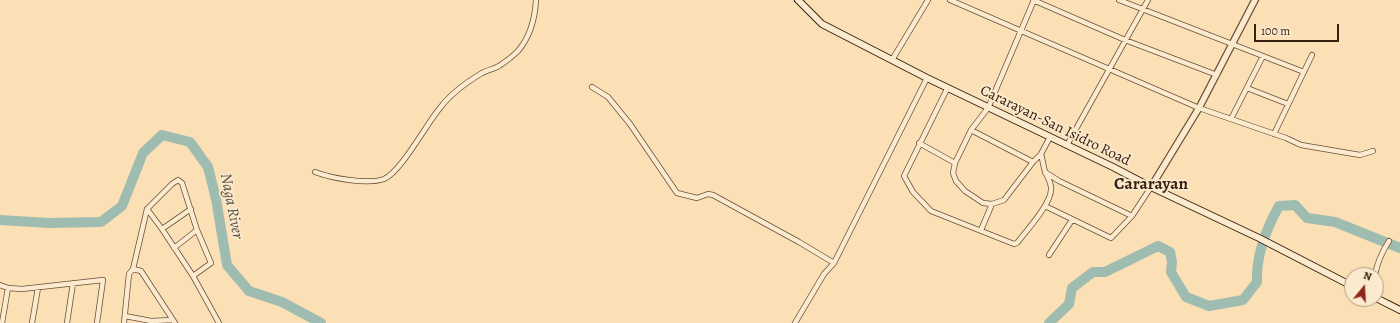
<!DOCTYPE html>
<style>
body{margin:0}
#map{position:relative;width:1400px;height:323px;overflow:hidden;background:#fbdfb5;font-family:Alegreya,serif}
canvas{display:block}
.north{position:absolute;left:1344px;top:267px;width:40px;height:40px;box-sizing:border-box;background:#fceacf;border:1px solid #ad9a82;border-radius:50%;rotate:18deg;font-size:11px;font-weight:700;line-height:16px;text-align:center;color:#36210f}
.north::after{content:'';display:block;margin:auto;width:14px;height:18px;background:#8f2418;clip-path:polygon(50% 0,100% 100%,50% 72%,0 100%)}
.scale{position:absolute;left:1254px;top:24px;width:85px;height:18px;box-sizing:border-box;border:2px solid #36210f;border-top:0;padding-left:5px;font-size:12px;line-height:14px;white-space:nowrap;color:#36210f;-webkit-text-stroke:3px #fceacf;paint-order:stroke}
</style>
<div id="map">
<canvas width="1400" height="323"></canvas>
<div class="north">N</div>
<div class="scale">100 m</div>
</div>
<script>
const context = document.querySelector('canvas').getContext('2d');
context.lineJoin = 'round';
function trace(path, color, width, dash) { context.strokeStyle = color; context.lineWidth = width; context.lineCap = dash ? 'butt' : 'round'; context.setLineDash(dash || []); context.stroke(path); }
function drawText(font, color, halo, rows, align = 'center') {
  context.font = font + ' Alegreya,serif'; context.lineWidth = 3.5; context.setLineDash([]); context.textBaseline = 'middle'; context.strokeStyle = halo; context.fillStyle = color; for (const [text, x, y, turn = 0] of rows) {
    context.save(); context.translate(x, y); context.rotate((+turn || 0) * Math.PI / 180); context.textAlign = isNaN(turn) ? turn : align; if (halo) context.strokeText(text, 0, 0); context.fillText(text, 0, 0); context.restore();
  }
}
trace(new Path2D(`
 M 0,220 L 49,223 L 101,222 L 122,206 L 143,153 L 162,135 L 190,142 L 208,167 L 216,199 L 227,265 L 249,291 L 282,302 L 321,323
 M 1049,323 L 1069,304 L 1072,288 L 1093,272 L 1105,272 L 1158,246 L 1170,252 L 1172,262 L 1171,272 L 1186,297 L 1209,306 L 1243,300 L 1257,282 C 1256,255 1266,229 1279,206 L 1295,205 L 1307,218 L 1335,222 L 1400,248`), '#9fbcb1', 10);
const minor = new Path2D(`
 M 950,0 L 1199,108 L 1286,138 L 1301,145 L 1360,155 L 1373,151
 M 1033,0 L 1125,40 L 1217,75
 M 1034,0 L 988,108 L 971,130 L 955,163 L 953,173 L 956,181 L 965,191 L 983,203 L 992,204 L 1004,200 L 1033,162 L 1041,154 L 1050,137
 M 1119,0 L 1304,72
 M 892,60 L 928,0
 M 592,87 L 608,97 L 630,124 L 677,193 L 697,198 L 708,194 L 713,195 L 799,242 L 834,263
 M 1247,88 L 1288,104
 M 947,89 L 904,176 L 913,192 L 931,211 L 1014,244 L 1017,243 C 1027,230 1053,202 1051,187 C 1050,181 1048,177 1045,172
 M 1231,119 L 1263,56
 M 971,130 L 1033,162
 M 1274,134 L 1312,55
 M 919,143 L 955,163
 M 1067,145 L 1148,0
 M 1041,154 L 1045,172 L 1059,181 L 1132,216
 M 315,172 C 331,178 367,185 384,179 C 401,172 427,123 440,108 C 451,93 467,82 482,73 C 488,70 494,69 499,66 C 505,62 513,56 518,51 C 530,37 535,18 536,0
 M 1045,206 L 1111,238 L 1132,216 L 1151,187
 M 147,209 L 162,229 L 193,276 L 219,323
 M 162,229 L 191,209
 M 981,230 L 992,204
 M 174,248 L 197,230
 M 1049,255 L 1072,220
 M 133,269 L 141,271 L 175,323
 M 1375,275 C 1377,263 1382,252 1389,241
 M 0,285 L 8,288 L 22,289 L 103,280 L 97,323
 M 125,316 L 151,321 L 173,320
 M 2,323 L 8,288
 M 32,323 L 38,288
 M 67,323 L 73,283
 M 124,323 L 129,274 L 133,269 L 147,209 L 172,184 L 178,180 L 182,183 L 197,230 L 211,263 L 193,276
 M 795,323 L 824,274 L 834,263 L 927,78`);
const tertiary = new Path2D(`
 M 1151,187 L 1199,108 L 1255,0`);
const secondary = new Path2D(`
 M 798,0 L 822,24 L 927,78 L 1113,167 L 1151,187 L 1259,238 L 1352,286
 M 1376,298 L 1400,310`);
trace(minor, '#675038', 6);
trace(tertiary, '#675038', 8);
trace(secondary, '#36210f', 8);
trace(minor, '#fceacf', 4.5);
trace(tertiary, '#fceacf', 5.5);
trace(secondary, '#fceacf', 6);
drawText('15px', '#36210f', '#fceacf', [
 ["Cararayan-San Isidro Road",1055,126,26]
]);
drawText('italic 16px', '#565040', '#fceacf', [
 ["Naga River",231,206,79]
]);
drawText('bold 17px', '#36210f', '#fceacf', [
 ["Cararayan",1151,185]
]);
</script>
